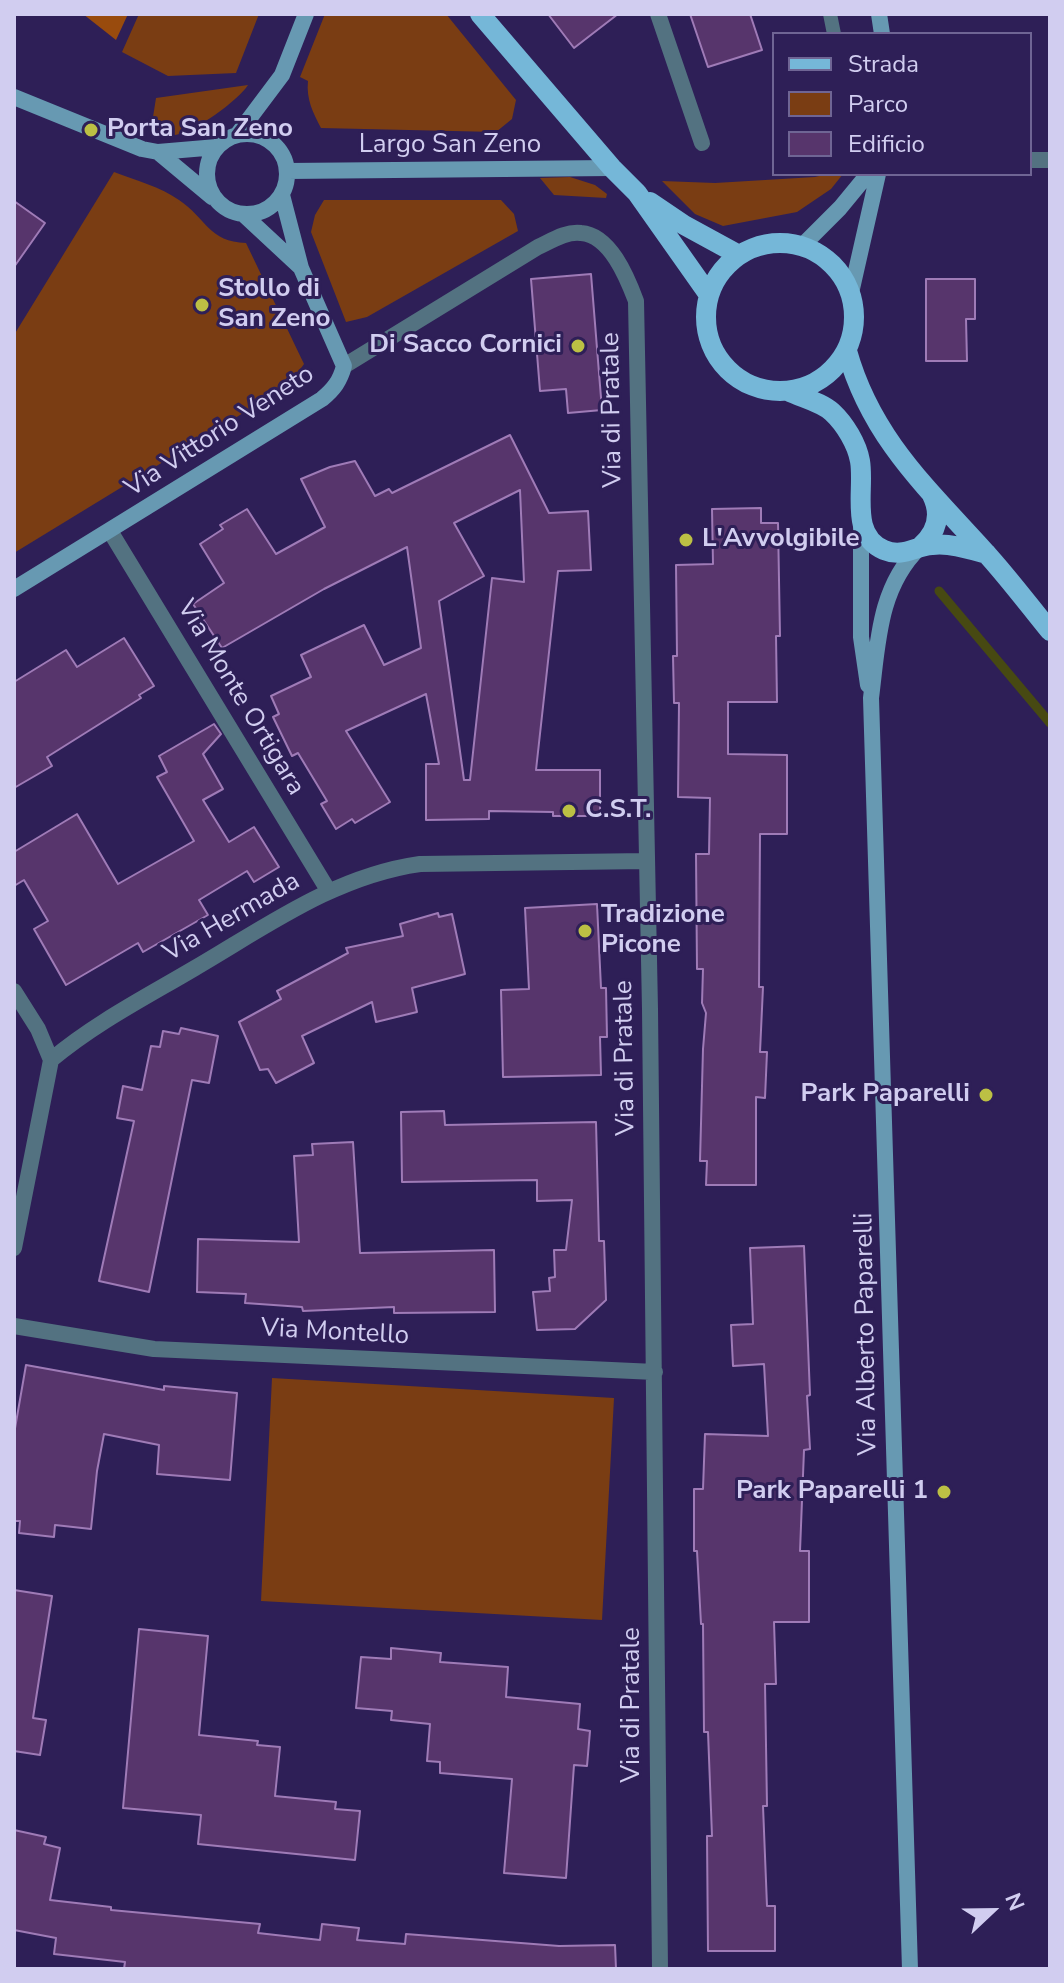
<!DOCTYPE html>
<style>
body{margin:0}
#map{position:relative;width:1064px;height:1983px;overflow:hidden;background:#2e1f57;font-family:"Nunito Sans",sans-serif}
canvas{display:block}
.frame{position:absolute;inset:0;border:16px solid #d1cdf0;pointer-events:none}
.legend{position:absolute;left:772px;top:32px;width:260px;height:144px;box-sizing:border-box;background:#2e1f57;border:2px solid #6f6594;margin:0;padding:10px 14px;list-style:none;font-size:24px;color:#d1cdf0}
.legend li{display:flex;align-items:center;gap:16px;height:40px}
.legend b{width:40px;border:2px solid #6f6594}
.north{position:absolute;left:952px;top:1871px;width:80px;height:80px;-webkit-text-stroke:6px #2e1f57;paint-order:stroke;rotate:68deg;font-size:22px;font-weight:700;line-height:32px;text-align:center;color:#d1cdf0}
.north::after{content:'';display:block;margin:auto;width:28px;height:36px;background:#d1cdf0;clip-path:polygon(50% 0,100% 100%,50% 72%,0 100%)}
</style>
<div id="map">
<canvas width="1064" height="1983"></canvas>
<div class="frame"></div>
<ul class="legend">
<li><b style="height:10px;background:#75b7d8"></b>Strada</li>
<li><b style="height:22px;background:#7a3d13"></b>Parco</li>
<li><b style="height:22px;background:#57356c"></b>Edificio</li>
</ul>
<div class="north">N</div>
</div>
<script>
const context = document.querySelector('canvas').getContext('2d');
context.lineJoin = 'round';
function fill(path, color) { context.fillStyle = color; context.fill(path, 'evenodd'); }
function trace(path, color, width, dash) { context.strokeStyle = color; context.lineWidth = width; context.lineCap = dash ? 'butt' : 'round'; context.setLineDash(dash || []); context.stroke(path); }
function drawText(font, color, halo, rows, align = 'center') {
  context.font = font + ' "Nunito Sans",sans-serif'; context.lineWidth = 6; context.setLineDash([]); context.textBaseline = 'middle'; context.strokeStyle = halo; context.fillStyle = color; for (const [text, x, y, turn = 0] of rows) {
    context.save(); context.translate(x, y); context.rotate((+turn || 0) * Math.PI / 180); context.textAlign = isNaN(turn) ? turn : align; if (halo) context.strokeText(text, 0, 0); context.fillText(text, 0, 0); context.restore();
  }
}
fill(new Path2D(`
 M 139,14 L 259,14 L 236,73 L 168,76 L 122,52 Z
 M 325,14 L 446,14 L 516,100 L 512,119 L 496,132 L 321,128 C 313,113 306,99 308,81 L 300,77 Z
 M 248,85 C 239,100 193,133 175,135 C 167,137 158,136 150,136 L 156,98 Z
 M 114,172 C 135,180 161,187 179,200 C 206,218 209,242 246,243 L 304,364 L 289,385 L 14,553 L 14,335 Z
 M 828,174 L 843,174 L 831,189 L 797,212 L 723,226 L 695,214 L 662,181 L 715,183 L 815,177 Z
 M 570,177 L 595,185 L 607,194 L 606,198 L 554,195 L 540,178 Z
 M 324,200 L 501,200 L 514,214 L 518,231 L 367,317 L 346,322 L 311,232 L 315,215 Z
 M 272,1378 L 614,1398 L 602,1620 L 261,1601 Z`), '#7a3d13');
fill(new Path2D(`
 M 83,14 L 128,14 L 116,40 Z`), '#994b0d');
trace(new Path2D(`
 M 939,591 L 1050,723`), '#474912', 9);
const building = new Path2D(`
 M 548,14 L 618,14 L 574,48 Z
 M 690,14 L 750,14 L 762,50 L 708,67 Z
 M 14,201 L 45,223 L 14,267 Z
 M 591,274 L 602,410 L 568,413 L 566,389 L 540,391 L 531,279 Z
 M 926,279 L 975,279 L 975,319 L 966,319 L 967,361 L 926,361 Z
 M 510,435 L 549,513 L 588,511 L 591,570 L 558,571 L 536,770 L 600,770 L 600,816 L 553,816 L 553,812 L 489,811 L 489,819 L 426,820 L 426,764 L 439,764 L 426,694 L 346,731 L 390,802 L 355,823 L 352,819 L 336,829 L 321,804 L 327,801 L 298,753 L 292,756 L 273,717 L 279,714 L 271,696 L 311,677 L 301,655 L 364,625 L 384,665 L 421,648 L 407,547 L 324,589 L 222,648 L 193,604 L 224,583 L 200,544 L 223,529 L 220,525 L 247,509 L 276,554 L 325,527 L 301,479 L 330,467 L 355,461 L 375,496 L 389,489 L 392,493 ZM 520,490 L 524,582 L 492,578 L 470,780 L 464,780 L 439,601 L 484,576 L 454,523 Z
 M 761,508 L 761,523 L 778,523 L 780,636 L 776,636 L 777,702 L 728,702 L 728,754 L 787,755 L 787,834 L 760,834 L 759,987 L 763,987 L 760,1052 L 767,1052 L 765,1098 L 756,1097 L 756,1185 L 706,1185 L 707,1161 L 700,1161 L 703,1049 L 706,1013 L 702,1003 L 703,969 L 697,969 L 696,854 L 709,854 L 710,798 L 678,797 L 679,703 L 674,703 L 673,656 L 677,656 L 676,565 L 713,564 L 712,509 Z
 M 124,638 L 154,686 L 139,695 L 141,698 L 47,757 L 52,766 L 14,788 L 14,682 L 66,650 L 77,667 Z
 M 214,724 L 221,734 L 203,754 L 223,789 L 203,800 L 229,842 L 254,827 L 279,867 L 254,882 L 247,871 L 199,900 L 208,915 L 143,952 L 138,943 L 66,985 L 34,929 L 48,921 L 24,880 L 14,886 L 14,852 L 77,814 L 118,884 L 194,841 L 157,777 L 167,772 L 159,756 Z
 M 597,904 L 601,988 L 606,988 L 607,1037 L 600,1037 L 601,1075 L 503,1077 L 501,990 L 529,989 L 525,908 Z
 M 438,913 L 439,917 L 452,914 L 465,974 L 412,988 L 417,1012 L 376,1022 L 372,1002 L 302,1036 L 314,1063 L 276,1083 L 268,1069 L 260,1070 L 239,1022 L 281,999 L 277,991 L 348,953 L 346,948 L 403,936 L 400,924 Z
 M 181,1028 L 218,1036 L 209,1083 L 192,1080 L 149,1292 L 99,1281 L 134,1121 L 117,1118 L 123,1086 L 142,1090 L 151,1046 L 160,1047 L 163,1031 L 179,1034 Z
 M 444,1111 L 445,1125 L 596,1122 L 599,1241 L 604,1241 L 606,1300 L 575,1329 L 537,1330 L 533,1292 L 550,1291 L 549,1278 L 555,1277 L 554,1250 L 566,1250 L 572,1200 L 537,1201 L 537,1180 L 402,1182 L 401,1112 Z
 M 353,1142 L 360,1253 L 494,1250 L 495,1312 L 394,1313 L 394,1307 L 303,1311 L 302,1307 L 245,1303 L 246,1294 L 197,1292 L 198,1239 L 299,1242 L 294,1156 L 313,1155 L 312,1144 Z
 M 804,1246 L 810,1395 L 807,1396 L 810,1449 L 804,1450 L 800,1551 L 809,1551 L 809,1622 L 774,1622 L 776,1684 L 765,1684 L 767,1806 L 763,1806 L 767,1906 L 775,1906 L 775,1951 L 708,1951 L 707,1836 L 712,1836 L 708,1732 L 704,1732 L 703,1624 L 701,1624 L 697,1551 L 694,1551 L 694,1489 L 703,1489 L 705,1434 L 768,1436 L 764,1364 L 733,1366 L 731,1325 L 753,1324 L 750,1248 Z
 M 26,1365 L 164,1390 L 164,1386 L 237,1393 L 230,1480 L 157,1474 L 159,1445 L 104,1434 L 97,1471 L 91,1529 L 55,1525 L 54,1537 L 19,1533 L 20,1521 L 14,1521 L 14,1434 Z
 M 14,1590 L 52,1596 L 33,1718 L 46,1720 L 40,1755 L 14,1751 Z
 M 139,1629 L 208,1636 L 199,1735 L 258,1741 L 257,1745 L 280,1747 L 275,1796 L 336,1802 L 335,1809 L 360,1811 L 355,1860 L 198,1844 L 201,1815 L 123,1808 Z
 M 391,1648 L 441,1653 L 440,1662 L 508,1667 L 506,1697 L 580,1704 L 578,1729 L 590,1731 L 587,1766 L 574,1765 L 566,1878 L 504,1873 L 512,1779 L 440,1773 L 440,1762 L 427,1761 L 430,1724 L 391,1720 L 392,1711 L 356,1708 L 361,1657 L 391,1659 Z
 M 14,1830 L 46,1837 L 44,1844 L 60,1848 L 50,1900 L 111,1907 L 111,1910 L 260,1924 L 258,1933 L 320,1940 L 322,1924 L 359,1928 L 357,1940 L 405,1944 L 406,1934 L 559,1946 L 615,1945 L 616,1969 L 124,1969 L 125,1962 L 54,1954 L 56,1938 L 14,1930 Z`);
fill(building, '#57356c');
trace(building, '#9f7bb7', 2);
trace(new Path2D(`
 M 830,14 L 834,34`), '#537281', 14);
trace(new Path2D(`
 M 658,14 L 702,143
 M 1030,160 L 1050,160
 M 344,366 L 538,247 C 551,241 566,231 581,233 C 610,235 627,277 636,301 L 650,1009 L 660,1969
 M 110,531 L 328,890
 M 14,991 L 38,1029 L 51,1060
 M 14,1248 L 51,1060 C 95,1023 146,997 195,968 C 267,926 335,876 420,864 L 647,861
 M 14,1326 L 154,1349 L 655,1372`), '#537281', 16);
trace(new Path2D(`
 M 879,14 L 882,34
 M 14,97 L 142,149 L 158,152 L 217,147
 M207 174a40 40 0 1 1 80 0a40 40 0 1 1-80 0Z
 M 237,135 L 282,75 L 306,14
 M 158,152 L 212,197
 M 287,171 L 612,168
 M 243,214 L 300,267
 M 802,246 L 840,208 L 868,174
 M 851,293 L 878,174
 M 861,521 L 861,637 L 868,685
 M 14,589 L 322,399 C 334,389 340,381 344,366 L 301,268 L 282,195
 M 910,1969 L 871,698 C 878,644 878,588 920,547`), '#6799b2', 16);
trace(new Path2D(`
 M 480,14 L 612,168 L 637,193 L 709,295
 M 650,202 L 684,225 L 739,255
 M706 317a74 74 0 1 1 148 0a74 74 0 1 1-148 0Z
 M 847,351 C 871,437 926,487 984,551 C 1007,576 1028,604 1050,631
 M 788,391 C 802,398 821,402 832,412 C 845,424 857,444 860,461 C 865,490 849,535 884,550 C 903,558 915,546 932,545 C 951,543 969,549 987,554
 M 921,546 C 937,532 942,515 932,495`), '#75b7d8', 20);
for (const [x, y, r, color] of [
 [91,130,8,"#bcc044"],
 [202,305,8,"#bcc044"],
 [578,346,8,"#bcc044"],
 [686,540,8,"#bcc044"],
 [569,811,8,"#bcc044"],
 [585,931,8,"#bcc044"],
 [986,1095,8,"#bcc044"],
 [944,1492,8,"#bcc044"]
]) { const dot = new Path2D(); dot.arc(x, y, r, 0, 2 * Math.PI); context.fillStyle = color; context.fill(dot); trace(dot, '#2e1f57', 3); }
drawText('bold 26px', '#d1cdf0', '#2e1f57', [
 ["Porta San Zeno",107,130],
 ["Stollo di",218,290],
 ["San Zeno",218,320],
 ["Di Sacco Cornici",562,346,"right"],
 ["L'Avvolgibile",702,540],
 ["C.S.T.",585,811],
 ["Tradizione",601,916],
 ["Picone",601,946],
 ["Park Paparelli",970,1095,"right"],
 ["Park Paparelli 1",928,1492,"right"]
], 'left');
drawText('26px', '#d1cdf0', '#2e1f57', [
 ["Largo San Zeno",450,146],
 ["Via di Pratale",613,410,-91],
 ["Via Vittorio Veneto",220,432,-33],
 ["Via Monte Ortigara",240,698,59],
 ["Via Hermada",232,918,-30],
 ["Via di Pratale",626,1058,-91],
 ["Via Montello",335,1333,3],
 ["Via Alberto Paparelli",867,1334,-91],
 ["Via di Pratale",633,1705,-90]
]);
</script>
